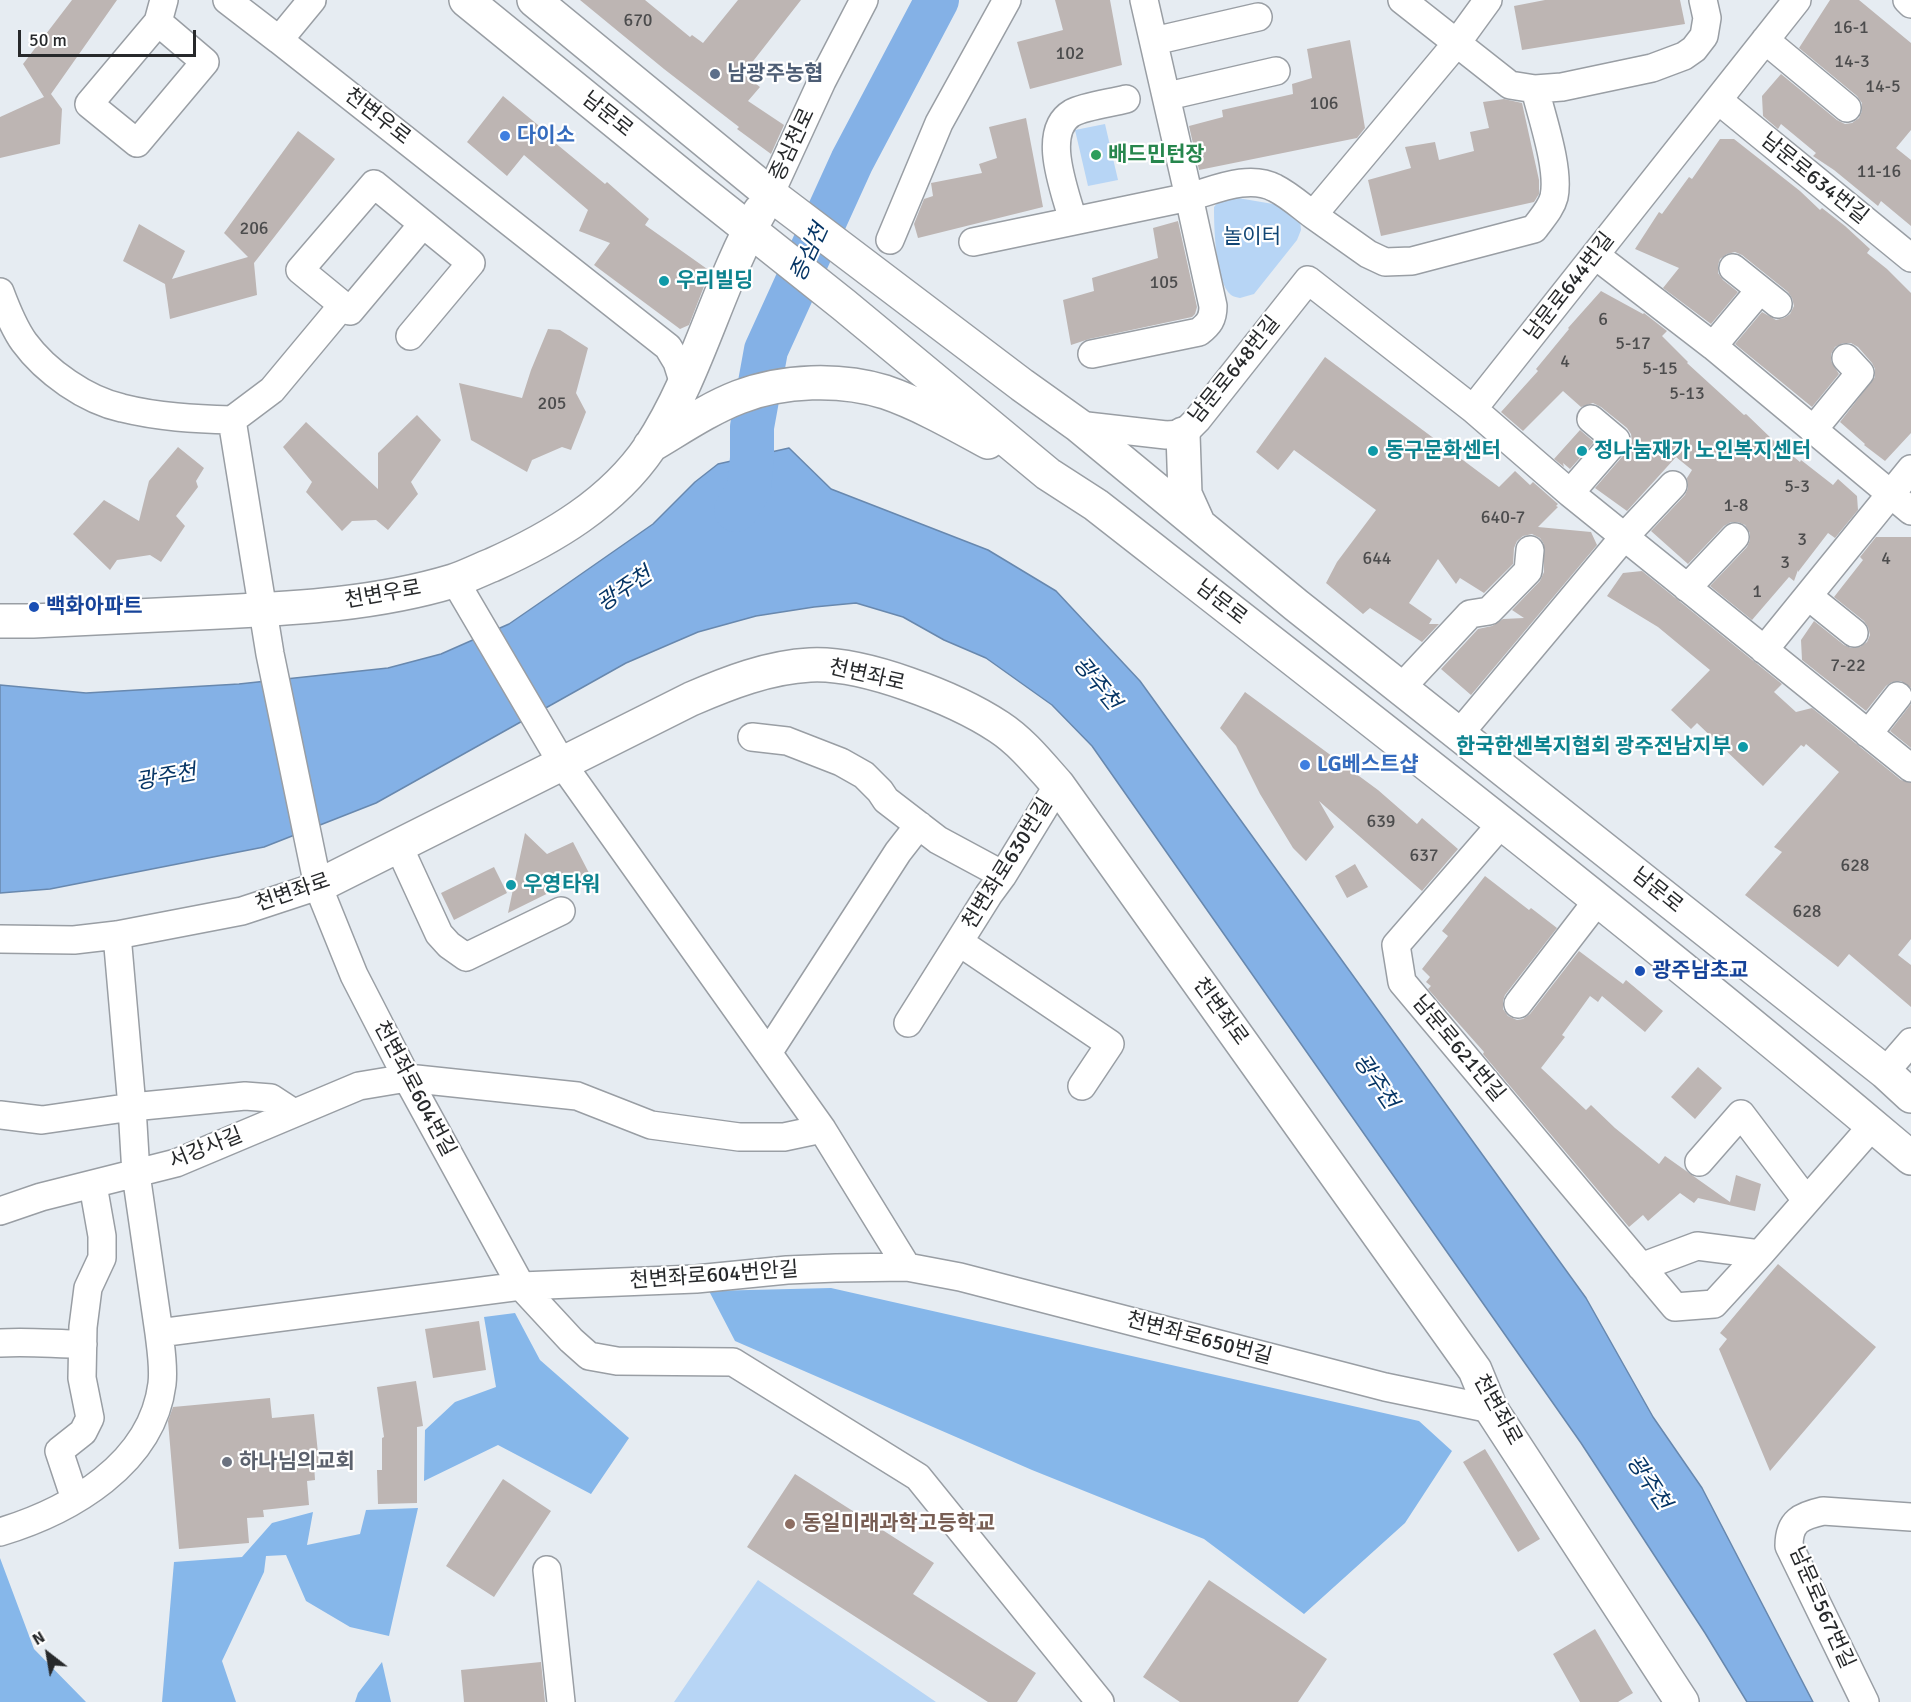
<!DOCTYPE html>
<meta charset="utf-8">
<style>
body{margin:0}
#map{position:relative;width:1911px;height:1702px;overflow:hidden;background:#e6ecf2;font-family:Signika,sans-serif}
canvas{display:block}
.north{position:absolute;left:18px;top:1624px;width:60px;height:60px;-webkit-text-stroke:4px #fff;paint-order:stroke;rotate:329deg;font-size:16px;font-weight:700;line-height:24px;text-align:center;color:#27292b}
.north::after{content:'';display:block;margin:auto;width:21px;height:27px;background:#27292b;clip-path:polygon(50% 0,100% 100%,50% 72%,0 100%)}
.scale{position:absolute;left:18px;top:30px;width:178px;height:27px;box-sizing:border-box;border:3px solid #27292b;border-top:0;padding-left:8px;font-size:18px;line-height:21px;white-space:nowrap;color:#27292b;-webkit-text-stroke:4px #fff;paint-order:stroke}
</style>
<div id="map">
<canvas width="1911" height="1702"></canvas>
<div class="north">N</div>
<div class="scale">50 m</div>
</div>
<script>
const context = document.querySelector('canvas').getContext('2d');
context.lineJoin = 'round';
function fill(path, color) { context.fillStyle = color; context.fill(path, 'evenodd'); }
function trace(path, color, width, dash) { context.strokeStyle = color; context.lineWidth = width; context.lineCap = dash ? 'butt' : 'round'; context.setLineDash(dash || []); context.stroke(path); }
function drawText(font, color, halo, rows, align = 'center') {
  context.font = font + ' Signika,"Noto Sans KR",sans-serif'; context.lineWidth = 4.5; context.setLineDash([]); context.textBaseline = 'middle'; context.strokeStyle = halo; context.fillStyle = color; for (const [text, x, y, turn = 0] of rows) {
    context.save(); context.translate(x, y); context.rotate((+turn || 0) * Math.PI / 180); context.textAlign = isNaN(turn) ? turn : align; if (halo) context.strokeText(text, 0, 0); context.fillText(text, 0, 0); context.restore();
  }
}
fill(new Path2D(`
 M 1105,124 L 1118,180 L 1088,186 L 1075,130 Z
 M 1232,197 L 1279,205 L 1300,220 L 1301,230 L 1297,240 L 1254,294 L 1240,298 C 1237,297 1234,297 1231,295 C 1215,282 1214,226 1214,207 L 1220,200 Z
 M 758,1580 L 936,1702 L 674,1702 Z`), '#b7d5f5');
fill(new Path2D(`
 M 831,1288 L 1419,1421 L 1452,1451 L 1405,1523 L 1304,1614 L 1204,1539 L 1032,1470 L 735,1341 L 709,1291 Z
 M 515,1313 L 540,1360 L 629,1438 L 591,1494 L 498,1445 L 424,1481 L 425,1430 L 455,1402 L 496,1387 L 484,1317 Z
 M 418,1508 L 389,1636 L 350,1627 L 306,1601 L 286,1555 L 266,1556 L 264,1572 L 222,1661 L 236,1702 L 162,1702 L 174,1562 L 242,1557 L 272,1523 L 313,1512 L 307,1545 L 360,1534 L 366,1510 Z
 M 0,1558 L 34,1649 L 86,1702 L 0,1702 Z
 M 382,1662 L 391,1702 L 355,1702 L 358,1693 Z`), '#86b7ea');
const water = new Path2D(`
 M 789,448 L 831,489 L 988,550 L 1056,591 L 1140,681 L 1586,1298 L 1653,1417 L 1702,1488 L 1813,1702 L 1747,1702 L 1705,1633 L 1581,1443 L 1092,746 L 1052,705 L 986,658 L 944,640 L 903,617 L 856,603 L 814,607 L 756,616 L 698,632 L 626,663 L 376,803 L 264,847 L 50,889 L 0,893 L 0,685 L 86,693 L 239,684 L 388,668 L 441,654 L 509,624 L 554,593 L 653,524 L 695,482 L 718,464 Z`);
fill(water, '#84b1e6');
trace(water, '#6888ae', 1.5);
trace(new Path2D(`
 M 736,510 L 749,489 L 752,458 L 752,427 L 766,350 L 852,161 L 937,0`), '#84b1e6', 44);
fill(new Path2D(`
 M 72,0 L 117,0 L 51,94 L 62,109 L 60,144 L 0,158 L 0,117 L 44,97 L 23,64 Z
 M 580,0 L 645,0 L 690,37 L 692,35 L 703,43 L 738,0 L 801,0 L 743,74 L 760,87 L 748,101 L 784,125 L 771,154 L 737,129 L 739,127 L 664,69 Z
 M 1055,0 L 1110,0 L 1122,65 L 1030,89 L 1017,42 L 1063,30 Z
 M 1545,0 L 1680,0 L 1685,24 L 1522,50 L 1514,6 Z
 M 1830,0 L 1859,0 L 1911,43 L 1911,130 L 1896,148 L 1911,160 L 1911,226 L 1881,201 L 1878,206 L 1834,170 L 1813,156 L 1816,153 L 1781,124 L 1778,129 L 1763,116 L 1762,96 L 1781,74 L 1837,120 L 1845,124 L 1852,123 L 1859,118 L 1862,111 L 1862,103 L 1857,96 L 1799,48 Z
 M 1350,40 L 1365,128 L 1357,138 L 1199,170 L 1189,126 L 1223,117 L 1222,110 L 1293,94 L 1292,84 L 1312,78 L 1307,49 Z
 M 503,96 L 544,130 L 542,132 L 605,184 L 607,182 L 649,219 L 645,225 L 710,271 L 689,325 L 680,329 L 594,265 L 610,243 L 579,231 L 588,210 L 524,155 L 507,176 L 467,142 Z
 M 1504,99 L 1522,103 L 1539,180 L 1539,194 L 1534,202 L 1381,236 L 1368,180 L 1411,168 L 1405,147 L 1435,142 L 1439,160 L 1474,151 L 1470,132 L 1489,128 L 1483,102 Z
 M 1026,118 L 1043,207 L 918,238 L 914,224 L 924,199 L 933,196 L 931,183 L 982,173 L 979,164 L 997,158 L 989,127 Z
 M 298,131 L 335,159 L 254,263 L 257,295 L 170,319 L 165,284 L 123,261 L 139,224 L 185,251 L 172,279 L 248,257 L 224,233 Z
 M 1720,139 L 1734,139 L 1800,191 L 1820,210 L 1822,208 L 1845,226 L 1870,249 L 1867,253 L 1887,269 L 1911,293 L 1911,433 L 1885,461 L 1864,445 L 1865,444 L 1840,422 L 1875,377 L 1875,369 L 1872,363 L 1858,347 L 1851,343 L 1843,343 L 1835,347 L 1831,354 L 1831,361 L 1839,374 L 1812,407 L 1735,344 L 1762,312 L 1776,320 L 1784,318 L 1790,314 L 1794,306 L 1792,298 L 1788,292 L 1742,255 L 1735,252 L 1727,254 L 1720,259 L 1718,265 L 1718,273 L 1723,280 L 1738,292 L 1711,324 L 1663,288 L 1679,268 L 1635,249 L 1659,212 L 1662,214 L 1689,177 L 1692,179 Z
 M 1178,221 L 1197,307 L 1195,314 L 1192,317 L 1089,339 L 1071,345 L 1063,300 L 1094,291 L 1092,278 L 1158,258 L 1153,228 Z
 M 1601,291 L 1643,314 L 1644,313 L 1667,331 L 1662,336 L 1688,362 L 1687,363 L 1744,415 L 1746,414 L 1773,440 L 1800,462 L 1801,460 L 1833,485 L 1838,479 L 1857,496 L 1858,510 L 1835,538 L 1828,533 L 1798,572 L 1798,570 L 1794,581 L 1789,577 L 1752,620 L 1710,586 L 1747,547 L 1750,540 L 1750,533 L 1745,525 L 1738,522 L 1731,522 L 1724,526 L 1688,564 L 1651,531 L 1685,495 L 1688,488 L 1687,478 L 1692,470 L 1676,457 L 1627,511 L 1595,488 L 1628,450 L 1632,442 L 1631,434 L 1627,428 L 1601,407 L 1593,403 L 1581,407 L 1563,391 L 1523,431 L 1501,412 L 1538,371 L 1536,369 L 1569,329 L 1568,328 Z
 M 548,329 L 560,330 L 588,348 L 576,393 L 586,412 L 571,450 L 562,447 L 532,460 L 527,472 L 471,440 L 459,383 L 522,398 L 531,370 Z
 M 1325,357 L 1499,487 L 1515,471 L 1530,485 L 1533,482 L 1558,504 L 1556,506 L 1558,507 L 1538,527 L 1591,532 L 1597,545 L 1471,695 L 1441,669 L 1478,629 L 1492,626 L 1503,619 L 1524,618 L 1512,610 L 1540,581 L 1544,572 L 1544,544 L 1540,538 L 1532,534 L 1523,536 L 1517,541 L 1514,548 L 1513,564 L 1484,593 L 1460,578 L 1456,584 L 1438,559 L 1409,603 L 1432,619 L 1429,624 L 1439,624 L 1422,642 L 1370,608 L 1363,614 L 1326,583 L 1337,562 L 1376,510 L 1294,450 L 1278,470 L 1256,452 Z
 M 417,415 L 441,440 L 411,482 L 418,494 L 388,530 L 376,520 L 352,521 L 342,531 L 306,492 L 312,482 L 283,447 L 306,422 L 378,489 L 378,453 Z
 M 1580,430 L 1594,442 L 1570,469 L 1563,463 L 1564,467 L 1554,459 Z
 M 178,447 L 204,468 L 196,481 L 198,487 L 176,516 L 185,526 L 161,562 L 150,555 L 117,560 L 110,570 L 73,534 L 104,500 L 139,521 L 149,481 Z
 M 1876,537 L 1911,537 L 1911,688 L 1901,681 L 1892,682 L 1886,686 L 1866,711 L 1802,660 L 1801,640 L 1814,621 L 1844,645 L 1851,648 L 1860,647 L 1867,642 L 1870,635 L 1868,627 L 1864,621 L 1834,597 L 1863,560 L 1860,557 Z
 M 1642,571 L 1782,684 L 1774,692 L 1796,712 L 1812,708 L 1901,780 L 1911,783 L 1911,939 L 1898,955 L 1911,965 L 1911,1007 L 1849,954 L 1838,967 L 1745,895 L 1782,852 L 1774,847 L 1839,772 L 1806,744 L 1804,747 L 1801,745 L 1763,786 L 1697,723 L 1691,729 L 1671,710 L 1710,670 L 1658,627 L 1607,596 L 1623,573 Z
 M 1245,692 L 1378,790 L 1417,824 L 1422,818 L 1458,849 L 1422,891 L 1319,801 L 1334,827 L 1306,861 L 1293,848 L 1260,794 L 1236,746 L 1220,728 Z
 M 1911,704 L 1911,748 L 1890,731 Z
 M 525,833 L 547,854 L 573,842 L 589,873 L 508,913 Z
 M 1355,864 L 1368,887 L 1347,898 L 1335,876 Z
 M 494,867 L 507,893 L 454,920 L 441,893 Z
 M 1485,876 L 1529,910 L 1531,908 L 1557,928 L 1505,995 L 1503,1001 L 1503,1009 L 1508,1016 L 1517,1020 L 1523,1019 L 1530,1014 L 1579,951 L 1623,984 L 1626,980 L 1663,1011 L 1645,1032 L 1602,996 L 1598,1002 L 1590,996 L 1562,1035 L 1565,1037 L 1541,1068 L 1586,1110 L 1591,1105 L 1615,1128 L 1659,1164 L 1665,1156 L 1730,1202 L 1736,1175 L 1761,1184 L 1755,1211 L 1698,1198 L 1694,1203 L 1680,1193 L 1648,1221 L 1643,1215 L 1629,1227 L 1483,1054 L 1484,1052 L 1428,989 L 1431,986 L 1426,982 L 1430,977 L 1422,969 L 1448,936 L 1442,931 Z
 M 1698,1067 L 1722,1088 L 1695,1119 L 1671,1097 Z
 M 1778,1264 L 1876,1347 L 1770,1471 L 1719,1349 L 1727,1339 L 1720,1333 Z
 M 479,1321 L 486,1370 L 433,1378 L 425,1329 Z
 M 416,1381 L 423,1426 L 417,1427 L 417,1503 L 378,1504 L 377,1470 L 382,1470 L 382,1438 L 384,1437 L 377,1387 Z
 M 270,1398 L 272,1418 L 314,1414 L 319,1463 L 314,1464 L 315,1480 L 307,1481 L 309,1505 L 263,1510 L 264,1517 L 247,1518 L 249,1543 L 179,1549 L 168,1421 L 173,1407 Z
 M 1485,1449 L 1540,1539 L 1518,1552 L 1463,1462 Z
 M 795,1474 L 934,1563 L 913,1594 L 1036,1673 L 1017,1702 L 988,1702 L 747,1547 Z
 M 503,1479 L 551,1511 L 494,1597 L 446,1566 Z
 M 1209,1580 L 1327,1659 L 1298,1702 L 1180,1702 L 1143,1677 Z
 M 1595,1629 L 1633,1693 L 1618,1702 L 1580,1702 L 1553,1654 Z
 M 541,1662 L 545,1702 L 464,1702 L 461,1670 Z`), '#bdb5b3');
const minor = new Path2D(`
 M 227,0 L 279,40 L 312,0
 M 1144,0 L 1189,197 C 1215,190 1249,174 1275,188 C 1289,195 1301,206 1313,215
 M 1402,0 L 1510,85 L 1535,89 L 1562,87 L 1652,68 L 1684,56 L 1694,49 L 1704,36 L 1707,18 L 1703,0
 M 1488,0 L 1456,44 L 1313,215 L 1368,254 L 1385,262 L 1412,261 L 1534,229 C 1541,219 1551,209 1554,197 C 1560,169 1542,118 1535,89
 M 1907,0 L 1911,4
 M 158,22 L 205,62 L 137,143 L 89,104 L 158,22 L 164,0
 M 279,40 L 668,347 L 677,362 L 684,384
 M 1765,40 L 1847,108
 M 1154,41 L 1258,17
 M 1168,96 L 1276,71
 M 1718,100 L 1911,258
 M 770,194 L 822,81 L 864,0
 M 1073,221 C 1066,193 1040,132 1072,113 C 1085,106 1111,103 1126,99
 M 890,240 L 939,123 L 1007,0
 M 973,242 L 1189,197 L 1213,306 C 1213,319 1209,324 1199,332 L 1092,354
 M 1595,255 L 1713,346 L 1911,511
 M 1733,268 L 1778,304
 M 0,292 C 6,308 14,328 24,342 C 46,372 86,400 122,408 C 158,417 195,419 232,420 L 270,654 L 318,886 L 354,975 L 407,1078 L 521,1286 L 571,1340 L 589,1356 L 617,1361 L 733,1362 L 918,1477 L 1100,1702
 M 410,336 L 471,263 L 374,184 L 300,270 L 350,311 L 423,224
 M 1713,346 L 1760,290
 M 1473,409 L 1797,0
 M 232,420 L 272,390 L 342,306
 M 1078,425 L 1166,435 L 1183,434 L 1197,420 L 1308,280 L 1473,409 L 1570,493 L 1911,768
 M 1813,430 L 1860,373 L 1846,358
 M 1570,493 L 1616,440 L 1591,419
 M 455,581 L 563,765 L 822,1129 L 907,1267
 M 1687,588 L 1735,537
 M 1808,596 L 1854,633
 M 1764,650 L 1911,469
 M 1401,688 L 1470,614 L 1489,611 L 1528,571 L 1530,550
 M 1459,734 L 1624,537 L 1673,485
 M 1868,734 L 1898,696
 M 752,737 L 787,741 L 841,762 L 864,775 L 880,791 L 886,800 L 938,840 L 1003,875
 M 1502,823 L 1396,945 L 1402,982 L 1675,1307 L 1714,1304 L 1760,1254 L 1873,1125
 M 399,847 L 439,934 L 449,945 L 466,957 L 561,911
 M 117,935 L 132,1107 L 136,1174 L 159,1333
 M 0,939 L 74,940 L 117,935 L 242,911 L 318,886
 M 959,942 L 1110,1044 L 1082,1086
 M 1518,1004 L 1598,900
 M 908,1023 L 989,894 L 1003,875 L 1058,785
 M 768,1053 L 898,852 L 919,825
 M 1885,1072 L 1911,1042
 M 0,1115 L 42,1120 L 132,1107 L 245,1096 L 271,1098 L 294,1113
 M 1699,1162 L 1741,1114 L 1806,1200
 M 0,1211 L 41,1197 L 176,1163 L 359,1086 L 407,1078 L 577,1096 L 651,1125 L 739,1137 L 784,1137 L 822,1129
 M 1641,1267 L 1697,1246 L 1760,1254
 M 0,1343 C 27,1341 55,1344 83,1344
 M 75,1499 L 59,1451 L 83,1432 L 90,1418 L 82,1378 L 83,1327 L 88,1288 L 102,1258 L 102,1236 L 93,1185
 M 0,1532 C 70,1511 152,1464 162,1384 C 164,1367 161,1350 159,1333 L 521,1286 L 696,1279 L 787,1270 L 836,1268 L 907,1267 L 960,1277 L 1385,1387 L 1491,1409
 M 547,1570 L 561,1702
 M 1865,1702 L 1789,1546 C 1789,1521 1801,1516 1823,1511 L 1911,1517`);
const major = new Path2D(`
 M 466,0 L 692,184 L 844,305 L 1048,474 L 1096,505 C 1370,719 1645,932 1911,1158
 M 534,0 L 770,194 L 1022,385 L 1078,425 L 1296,605 L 1885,1072 L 1911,1096
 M 1183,434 L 1185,494 L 1199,525
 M 650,446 C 679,429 708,409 739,397 C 783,380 840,378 885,392 C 920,404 955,424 988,442
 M 0,621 L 33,621 C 95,618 157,615 219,612 C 298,608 377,604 453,581 C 466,577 479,570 492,565 C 552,538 612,503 650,447 C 698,374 717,286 760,211
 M 318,886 L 691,699 C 728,683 769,667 810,665 C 863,662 955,698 999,727 C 1022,742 1040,765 1058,785 L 1475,1370 L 1491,1409 L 1682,1702`);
trace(minor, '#999ea4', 30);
trace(major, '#999ea4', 36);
trace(minor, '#fff', 27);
trace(major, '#fff', 33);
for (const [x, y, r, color] of [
 [715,74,6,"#5c6f8a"],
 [505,136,6,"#3f7fe0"],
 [1096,155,6,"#2e9e5b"],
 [664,281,6,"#0f9aa8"],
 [1373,451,6,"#0f9aa8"],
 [1582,451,6,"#0f9aa8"],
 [34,607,6,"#1a4fb4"],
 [1743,747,6,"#0f9aa8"],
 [1305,765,6,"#3f7fe0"],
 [511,885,6,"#0f9aa8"],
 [1640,971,6,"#1a4fb4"],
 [227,1462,6,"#6b7280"],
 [790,1524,6,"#8d6e63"]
]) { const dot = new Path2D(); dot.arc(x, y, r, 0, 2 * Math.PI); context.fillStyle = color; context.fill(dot); trace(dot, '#fff', 2); }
drawText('18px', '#4c4c4d', null, [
 ["670",638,21],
 ["16-1",1851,28],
 ["102",1070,54],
 ["14-3",1852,62],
 ["14-5",1883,87],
 ["106",1324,104],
 ["11-16",1879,172],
 ["206",254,229],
 ["105",1164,283],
 ["6",1603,320],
 ["5-17",1633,344],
 ["4",1565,362],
 ["5-15",1660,369],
 ["5-13",1687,394],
 ["205",552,404],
 ["5-3",1797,487],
 ["1-8",1736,506],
 ["640-7",1503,518],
 ["3",1802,540],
 ["644",1377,559],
 ["4",1886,559],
 ["3",1785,563],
 ["1",1757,592],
 ["7-22",1848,666],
 ["639",1381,822],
 ["637",1424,856],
 ["628",1855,866],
 ["628",1807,912]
]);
drawText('bold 21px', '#4e5e75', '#fff', [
 ["남광주농협",727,74]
], 'left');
drawText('21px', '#27292b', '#fff', [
 ["남문로",607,115,39],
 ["천변우로",377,117,38],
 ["증심천로",793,145,-65],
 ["남문로634번길",1814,179,39],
 ["남문로644번길",1570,287,-52],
 ["남문로648번길",1235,370,-51],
 ["천변우로",383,595,-10],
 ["남문로",1221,603,38],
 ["천변좌로",867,676,13],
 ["천변좌로630번길",1008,864,-58],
 ["남문로",1657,891,39],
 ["천변좌로",293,893,-19],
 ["천변좌로",1220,1012,54],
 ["남문로621번길",1458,1049,50],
 ["천변좌로604번길",414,1089,62],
 ["서강사길",206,1149,-22],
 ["천변좌로604번안길",714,1276,-4],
 ["천변좌로650번길",1199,1339,15],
 ["천변좌로",1497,1410,61],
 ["남문로567번길",1821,1608,66]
]);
drawText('bold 21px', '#366cbe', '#fff', [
 ["다이소",517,136],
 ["LG베스트샵",1317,765]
], 'left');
drawText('bold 21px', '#27864d', '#fff', [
 ["배드민턴장",1108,155]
], 'left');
drawText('21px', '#104574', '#fff', [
 ["놀이터",1252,237]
]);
drawText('bold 21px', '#0d838f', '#fff', [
 ["우리빌딩",676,281],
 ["동구문화센터",1385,451],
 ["정나눔재가 노인복지센터",1594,451],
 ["한국한센복지협회 광주전남지부",1731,747,"right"],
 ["우영타워",523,885]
], 'left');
drawText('bold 21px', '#164399', '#fff', [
 ["백화아파트",46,607],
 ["광주남초교",1652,971]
], 'left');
drawText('bold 21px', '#5b616d', '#fff', [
 ["하나님의교회",239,1462]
], 'left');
drawText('bold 21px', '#785e54', '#fff', [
 ["동일미래과학고등학교",802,1524]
], 'left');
drawText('italic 22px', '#063565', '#fff', [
 ["증심천",810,253,-65],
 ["광주천",625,590,-34],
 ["광주천",1096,684,51],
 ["광주천",166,778,-10],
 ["광주천",1375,1082,56],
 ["광주천",1648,1483,56]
]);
</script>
